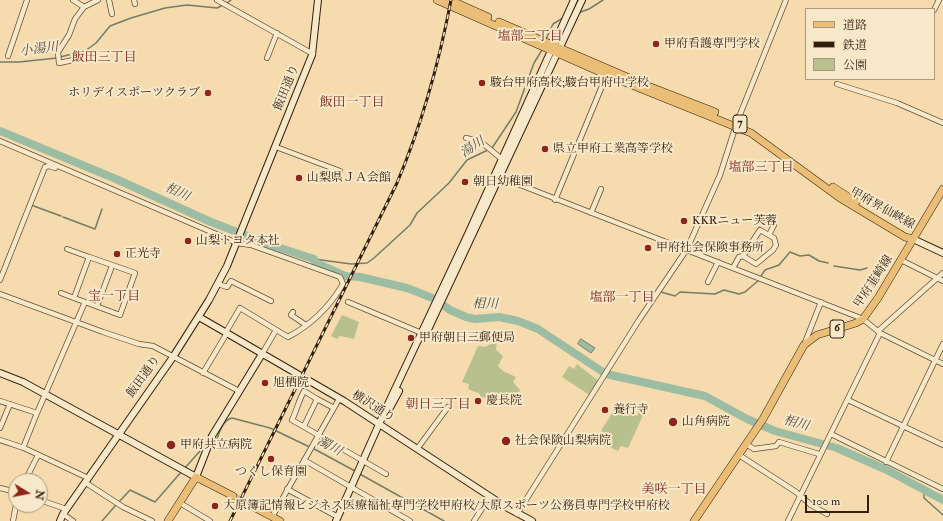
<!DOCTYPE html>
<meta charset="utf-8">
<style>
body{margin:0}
#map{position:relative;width:943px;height:521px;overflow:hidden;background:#f5dbad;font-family:"IM FELL Double Pica","Noto Serif JP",serif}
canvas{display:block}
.legend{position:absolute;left:805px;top:8px;width:130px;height:72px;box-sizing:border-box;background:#f8e8ca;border:1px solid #aa987f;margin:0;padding:5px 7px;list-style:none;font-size:12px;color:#341f0f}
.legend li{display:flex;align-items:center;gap:8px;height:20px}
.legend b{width:20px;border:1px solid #aa987f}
.north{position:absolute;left:8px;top:473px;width:40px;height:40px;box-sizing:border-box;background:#f8e8ca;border:1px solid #aa987f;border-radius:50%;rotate:100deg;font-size:11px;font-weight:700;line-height:16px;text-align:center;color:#341f0f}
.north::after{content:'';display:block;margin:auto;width:14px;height:18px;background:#8f2418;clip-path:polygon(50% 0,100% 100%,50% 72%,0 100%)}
.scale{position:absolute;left:805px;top:495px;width:64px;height:18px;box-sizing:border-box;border:2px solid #341f0f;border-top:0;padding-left:5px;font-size:12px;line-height:14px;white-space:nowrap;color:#341f0f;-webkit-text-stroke:3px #f8e8ca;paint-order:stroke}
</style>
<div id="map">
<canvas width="943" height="521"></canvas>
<ul class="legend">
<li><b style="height:5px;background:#eabe76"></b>道路</li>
<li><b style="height:5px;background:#341f0f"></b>鉄道</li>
<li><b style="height:11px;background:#b8c18d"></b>公園</li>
</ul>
<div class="north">N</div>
<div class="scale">100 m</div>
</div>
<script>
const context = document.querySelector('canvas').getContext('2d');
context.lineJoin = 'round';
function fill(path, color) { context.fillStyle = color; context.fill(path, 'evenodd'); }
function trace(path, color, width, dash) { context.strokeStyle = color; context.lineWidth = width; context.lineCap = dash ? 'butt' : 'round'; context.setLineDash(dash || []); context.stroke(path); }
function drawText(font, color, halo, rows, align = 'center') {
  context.font = font + ' "IM FELL Double Pica","Noto Serif JP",serif'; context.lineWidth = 4; context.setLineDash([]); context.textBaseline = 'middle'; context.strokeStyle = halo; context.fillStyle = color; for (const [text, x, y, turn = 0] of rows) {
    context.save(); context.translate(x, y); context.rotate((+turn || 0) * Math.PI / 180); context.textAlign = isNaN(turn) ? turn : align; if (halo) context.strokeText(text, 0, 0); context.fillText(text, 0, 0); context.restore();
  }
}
fill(new Path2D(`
 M 342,315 L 359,322 L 354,339 L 340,336 L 337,339 L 331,336 Z
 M 497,341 L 496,350 L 503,356 L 498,366 L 503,371 L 516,377 L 513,382 L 520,390 L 515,400 L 502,393 L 497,402 L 480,396 L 480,394 L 468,389 L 469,384 L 462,382 L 478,346 L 485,347 Z
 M 577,364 L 600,382 L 591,396 L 562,377 L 569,366 L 574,369 Z
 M 617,405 L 637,416 L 641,409 L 645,411 L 628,448 L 621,446 L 618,451 L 605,445 L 610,435 L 601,431 Z`), '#b8c18d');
const water = new Path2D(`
 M 581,339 L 595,348 L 591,353 L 578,344 Z`);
fill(water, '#9dbca4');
trace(water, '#737d68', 1);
trace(new Path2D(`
 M 226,4 L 231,0
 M 578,13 L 589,9 L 603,0
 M 546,39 L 553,24 L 563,18
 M 60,57 L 85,51 L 96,43 L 110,26 L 131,18 L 165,8 L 187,5 L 217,8 L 223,5
 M 0,62 L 19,62 L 57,58
 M 31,205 L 61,216
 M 63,217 L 95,229 L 102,209
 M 314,259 L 351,264 L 367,263 L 374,258 L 410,225 L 417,213 L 449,183 L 467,160 L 492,148 L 516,112 L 534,63 L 542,50
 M 834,266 L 860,270 L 867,268
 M 761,276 L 765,270 L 779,265 L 790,252 L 800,256 L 809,255 L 819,261 L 828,263
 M 661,292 L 675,296 L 680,292 L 715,294 L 724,290 L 739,294 L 745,292 L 759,280
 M 213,446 L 215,444 C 219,435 221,421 232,418 L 270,428 L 318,451 L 355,471
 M 184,469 L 200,451
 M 358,473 L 444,521
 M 924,489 L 924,498 L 943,515
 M 119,502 L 130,490 L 155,502 L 182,471
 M 102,521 L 116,505`), '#737d68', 1.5);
trace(new Path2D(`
 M 0,131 L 116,179 L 211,222 L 271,245 L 314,259 L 316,263 L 345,276 L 360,277 L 407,288 L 435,299 L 450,310 L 466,317 L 475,319 L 499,317 L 518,321 L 538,329 L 606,374 L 705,396 L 747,419 L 775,431 L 837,448 L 887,470 L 943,500`), '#9dbca4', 8);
trace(new Path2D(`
 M 233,496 L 250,505`), '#ceb58d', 7, [7, 3.5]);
const street = new Path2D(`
 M 73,0 L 84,7 L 75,19 L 69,35 L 58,52 L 59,63 L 83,58
 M 109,0 L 112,14
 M 134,0 L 135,4
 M 217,0 L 313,54
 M 84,7 L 98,0
 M 934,10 L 939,0
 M 8,56 L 27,0
 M 267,58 L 277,33
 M 837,84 L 897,103 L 943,123
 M 466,138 L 481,142 L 503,160
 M 0,141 L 237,243 L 251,245 L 340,277 L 343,284 C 330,306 311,325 288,337 L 240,308 L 226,332
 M 276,147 L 340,171
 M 500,177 L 863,319 L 880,333 L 943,364
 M 555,200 L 607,74
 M 591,213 L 601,189
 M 769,235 L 774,225
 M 742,243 L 749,247
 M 67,249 L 89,257
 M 901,260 L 943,281
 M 733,268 L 739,257 L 743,256 L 760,230 L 774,238 L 776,245 L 773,250 L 756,264 L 743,256
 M 0,280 L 45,167 L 49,166 L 55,168
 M 708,282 L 718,262
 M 218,284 L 227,287 L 231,281 L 271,301
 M 61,293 L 74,298
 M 0,294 L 103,332 L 139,344 L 153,346 L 239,391
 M 348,302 L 424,334
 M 97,306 L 112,266
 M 293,312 L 291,315 L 306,325
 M 878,331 L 943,273
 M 804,345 L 821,302
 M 262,354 L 276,330
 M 203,373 L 227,333
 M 317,399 L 304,391 C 298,402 297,410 292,420 L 386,474
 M 848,400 L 943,445
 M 0,401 L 37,413 L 85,302 L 120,315 L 135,273 L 89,257 L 74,298 L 85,302
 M 304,426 L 317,399 L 334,408
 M 0,428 L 10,404
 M 831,434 L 943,489
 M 0,440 L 24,448 L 88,478
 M 746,444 L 754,449 L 776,446 L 779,442 L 819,454
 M 23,448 L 37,413
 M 417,449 L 448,407
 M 739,455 L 796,492 L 811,505 L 827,514
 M 304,460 L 410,521
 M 886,462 L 943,344
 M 25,481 L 38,455
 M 86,483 L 123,507 L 152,521
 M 0,488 L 16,492
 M 287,489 L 338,517
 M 40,500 L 66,509
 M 180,503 L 210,521
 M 63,514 L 73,521
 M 517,514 L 639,320 L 687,249 L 720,175 L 737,122 L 786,0
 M 272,517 L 339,399
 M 13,521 L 16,505
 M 474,521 L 490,496
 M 788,521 L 880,333`);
const secondary = new Path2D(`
 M 913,239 L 943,253
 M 199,317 L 344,401 L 506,507 L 532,521
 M 425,336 L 582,0
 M 0,373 L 23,382 L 196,477 L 212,436 L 262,354
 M 387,413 L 399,391
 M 60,521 L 63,514 L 173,357 L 209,300 L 227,266 L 312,55 L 318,0
 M 336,521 L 388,404 L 468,234 L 574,0`);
const primary = new Path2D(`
 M 437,0 L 607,75 L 751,133 L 840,198 L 905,237 L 913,239
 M 450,0 L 488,17
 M 499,22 L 648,86 L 715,112
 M 833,187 L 856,202
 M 250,505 L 280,521
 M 168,521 L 196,477 L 233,496
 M 694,521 L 763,419 L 804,345 L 817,335 L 856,323 L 863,319 L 878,298 L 943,189`);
trace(street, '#644e36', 6);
trace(secondary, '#341f0f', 8);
trace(primary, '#341f0f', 8);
trace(street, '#f8e8ca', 4.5);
trace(secondary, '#f8e8ca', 6);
trace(primary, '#eabe76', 7);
const rail = new Path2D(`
 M 230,521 L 397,183 C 422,124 439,63 451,0`);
trace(rail, '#341f0f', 3);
trace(rail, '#f8e8ca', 1.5, [4.5]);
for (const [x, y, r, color] of [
 [656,44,4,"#8f2418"],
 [482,83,4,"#8f2418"],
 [208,93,4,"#8f2418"],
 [545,149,4,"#8f2418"],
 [299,178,4,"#8f2418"],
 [465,182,4,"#8f2418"],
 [684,221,4,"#8f2418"],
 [188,241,4,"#8f2418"],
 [648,248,4,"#8f2418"],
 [117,254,4,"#8f2418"],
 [411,338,4,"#8f2418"],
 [265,383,4,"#8f2418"],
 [478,401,4,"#8f2418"],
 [605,410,4,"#8f2418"],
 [673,422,5,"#8f2418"],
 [506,441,5,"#8f2418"],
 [171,445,5,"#8f2418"],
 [271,459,4,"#8f2418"],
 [215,506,4,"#8f2418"]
]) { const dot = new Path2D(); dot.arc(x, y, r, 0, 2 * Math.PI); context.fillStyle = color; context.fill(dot); trace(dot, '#f8e8ca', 1.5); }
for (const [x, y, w] of [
 [740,124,14],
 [837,329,14]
]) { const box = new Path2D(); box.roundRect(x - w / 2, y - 9, w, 18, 3); context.fillStyle = '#f8e8ca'; context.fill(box); trace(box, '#341f0f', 1); }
drawText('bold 11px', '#341f0f', null, [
 ["7",740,124],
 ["6",837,329]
]);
drawText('12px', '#341f0f', '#f8e8ca', [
 ["甲府看護専門学校",664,44],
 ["駿台甲府高校;駿台甲府中学校",490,83],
 ["ホリデイスポーツクラブ",200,93,"right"],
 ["県立甲府工業高等学校",553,149],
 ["山梨県ＪＡ会館",307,178],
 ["朝日幼稚園",473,182],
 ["KKRニュー芙蓉",692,221],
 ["山梨トヨタ本社",196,241],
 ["甲府社会保険事務所",656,248],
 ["正光寺",125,254],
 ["甲府朝日三郵便局",419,338],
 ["旭栖院",273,383],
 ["慶長院",486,401],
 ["養行寺",613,410],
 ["山角病院",682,422],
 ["社会保険山梨病院",515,441],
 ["甲府共立病院",180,445],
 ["つくし保育園",271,472,"center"],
 ["大原簿記情報ビジネス医療福祉専門学校甲府校/大原スポーツ公務員専門学校甲府校",223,506]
], 'left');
drawText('12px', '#341f0f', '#f8e8ca', [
 ["飯田通り",287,88,-68],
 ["甲府昇仙峡線",882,209,29],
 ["甲府韮崎線",874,282,-57],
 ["飯田通り",144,377,-54],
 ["横沢通り",373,407,32]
]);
drawText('13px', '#7a1f14', '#f8e8ca', [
 ["塩部二丁目",530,37],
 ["飯田三丁目",104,58],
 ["飯田一丁目",352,103],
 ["塩部三丁目",761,168],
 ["宝一丁目",114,297],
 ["塩部一丁目",622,298],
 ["朝日三丁目",438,405],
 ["美咲一丁目",674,490]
]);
drawText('italic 13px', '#544e3c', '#f8e8ca', [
 ["小湯川",39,50,-7],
 ["湯川",473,148,-34],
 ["相川",177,193,24],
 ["相川",485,305,1],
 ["相川",796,424,15],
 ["濁川",329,447,28]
]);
</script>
